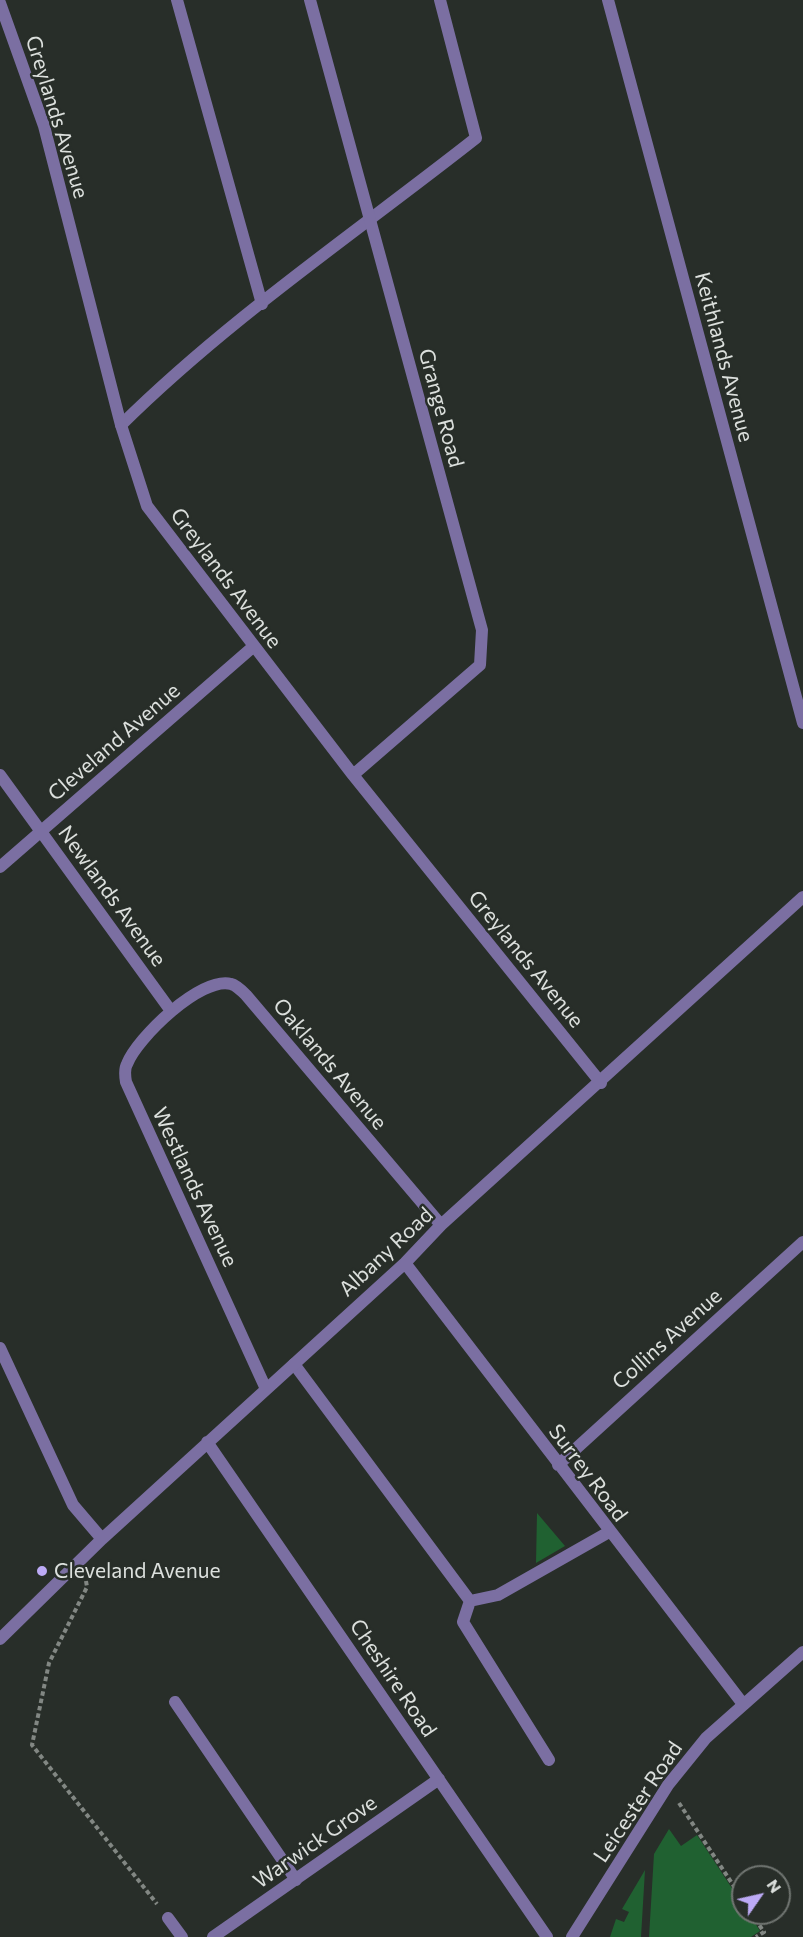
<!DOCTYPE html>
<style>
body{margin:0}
#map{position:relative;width:803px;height:1937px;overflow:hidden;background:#282e29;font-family:Commissioner,sans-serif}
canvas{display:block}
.north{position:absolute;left:731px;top:1865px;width:60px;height:60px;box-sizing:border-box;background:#282e29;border:2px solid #707571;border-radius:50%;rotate:56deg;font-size:16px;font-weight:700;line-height:24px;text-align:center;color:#dce0dd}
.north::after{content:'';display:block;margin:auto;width:21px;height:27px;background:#bcaaf5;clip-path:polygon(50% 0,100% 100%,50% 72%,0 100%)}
</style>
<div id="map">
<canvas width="803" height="1937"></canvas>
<div class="north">N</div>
</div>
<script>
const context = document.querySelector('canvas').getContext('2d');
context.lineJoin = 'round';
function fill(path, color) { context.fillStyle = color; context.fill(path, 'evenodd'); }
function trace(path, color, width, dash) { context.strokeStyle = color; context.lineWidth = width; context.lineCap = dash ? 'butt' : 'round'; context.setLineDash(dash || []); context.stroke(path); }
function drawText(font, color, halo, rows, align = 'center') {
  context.font = font + ' Commissioner,sans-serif'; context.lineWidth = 5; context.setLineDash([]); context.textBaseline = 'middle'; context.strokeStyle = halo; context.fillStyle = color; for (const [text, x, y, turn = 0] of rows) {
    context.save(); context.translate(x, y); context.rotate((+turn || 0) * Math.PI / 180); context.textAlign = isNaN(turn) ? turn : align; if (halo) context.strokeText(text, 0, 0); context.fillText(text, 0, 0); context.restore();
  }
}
fill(new Path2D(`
 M 537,1513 L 565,1546 L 536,1563 Z
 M 669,1829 L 681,1846 L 697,1835 L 743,1905 L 743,1913 L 749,1913 L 760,1931 L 751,1937 L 649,1937 L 654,1854 Z
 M 645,1870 L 641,1937 L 610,1937 L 616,1919 L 624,1922 L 629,1912 L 622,1909 Z`), '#206131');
trace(new Path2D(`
 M 86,1581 L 87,1587 L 49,1663 L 32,1745 L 157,1904
 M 679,1803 L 743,1900
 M 751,1913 L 764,1932 L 756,1937`), '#828783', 4, [4.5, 3]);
trace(new Path2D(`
 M 177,0 L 262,304
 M 121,425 C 228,319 358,231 476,138 L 440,0
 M 294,1364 L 470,1601 L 463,1622 L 549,1760
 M 470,1601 L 498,1595 L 609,1532
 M 175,1702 L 296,1880`), '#7b6fa2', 12);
trace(new Path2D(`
 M 310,0 L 482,630 L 480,665 L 353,775
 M 608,0 L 803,723
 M 0,3 L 44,126 L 121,425 L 147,506 L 353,775 L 601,1083
 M 0,775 L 171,1011
 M 0,867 L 254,646
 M 405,1263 L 743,1704
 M 0,1348 L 73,1505 L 102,1539
 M 266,1389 L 126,1082 C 125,1076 124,1069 127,1064 C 137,1038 201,976 231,984 C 236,985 242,991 246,995 L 441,1225
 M 207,1442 L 547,1937
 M 558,1465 L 803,1242
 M 0,1639 L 102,1539 L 405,1263 L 441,1225 L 803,897
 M 168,1918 L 182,1937
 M 213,1937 L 439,1779
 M 572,1937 L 668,1785 L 706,1738 L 803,1652`), '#7b6fa2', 12);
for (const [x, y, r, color] of [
 [42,1571,6,"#bcaaf5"]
]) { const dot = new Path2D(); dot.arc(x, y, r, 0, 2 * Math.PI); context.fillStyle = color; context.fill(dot); trace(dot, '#282e29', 2); }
drawText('21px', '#dce0dd', '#282e29', [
 ["Greylands Avenue",57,117,73],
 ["Keithlands Avenue",724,357,75],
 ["Grange Road",441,408,75],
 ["Greylands Avenue",226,578,53],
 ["Cleveland Avenue",114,742,-41],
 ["Newlands Avenue",112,896,54],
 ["Greylands Avenue",526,959,51],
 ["Oaklands Avenue",330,1064,50],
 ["Westlands Avenue",195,1187,65],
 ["Albany Road",386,1252,-43],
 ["Collins Avenue",667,1339,-42],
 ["Surrey Road",588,1473,53],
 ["Cheshire Road",393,1678,56],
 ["Leicester Road",638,1802,-56],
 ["Warwick Grove",315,1842,-35]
]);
drawText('21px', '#dce0dd', '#282e29', [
 ["Cleveland Avenue",54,1571]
], 'left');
</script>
